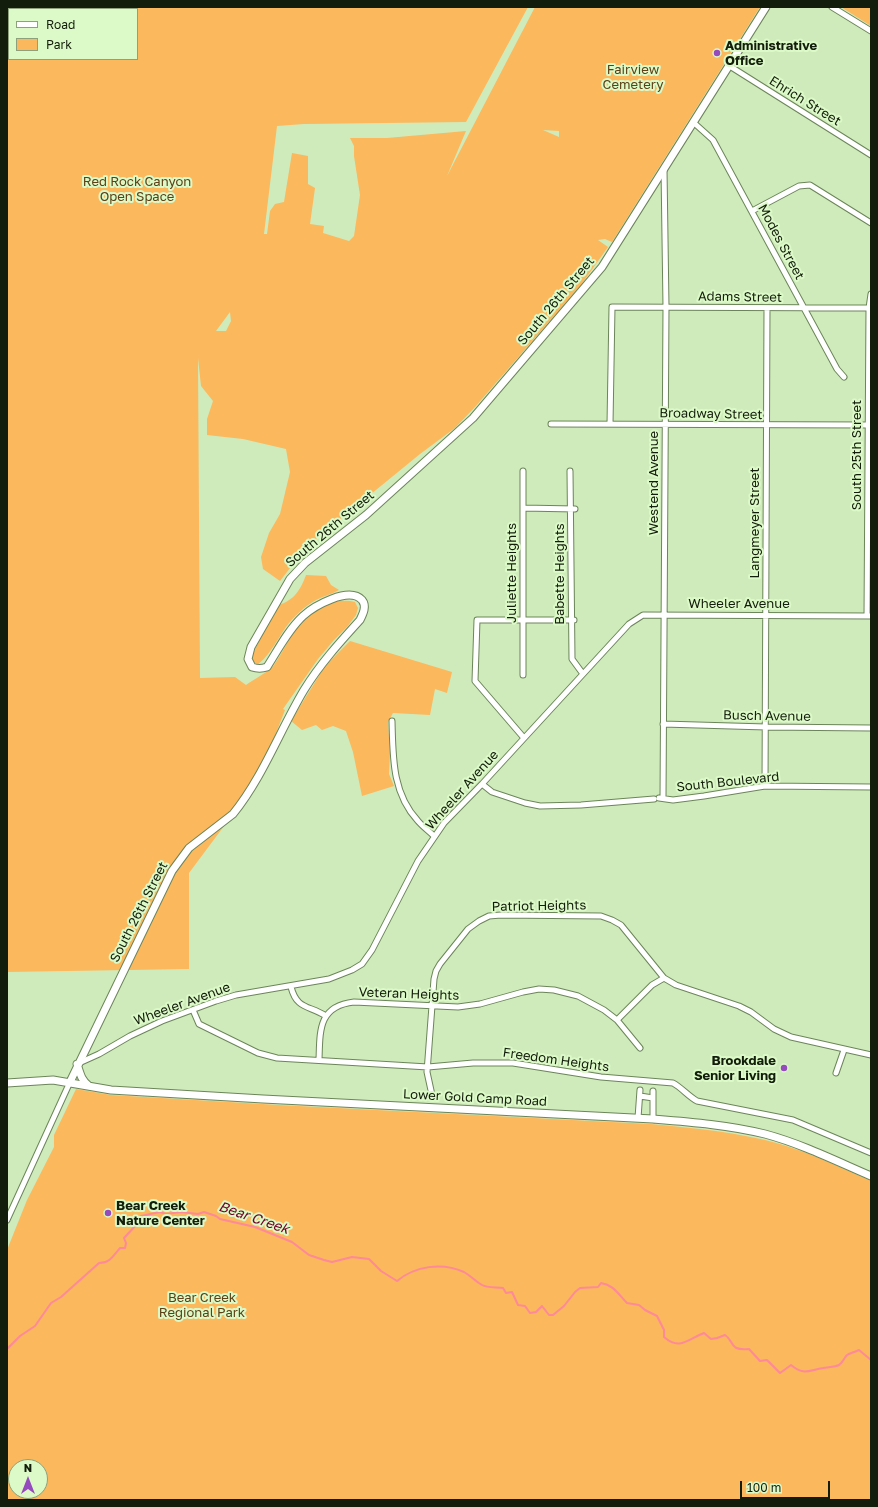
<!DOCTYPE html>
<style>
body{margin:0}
#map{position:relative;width:878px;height:1507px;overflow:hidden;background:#cfebbb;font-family:"Golos Text",sans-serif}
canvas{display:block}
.frame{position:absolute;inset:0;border:8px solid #131d0b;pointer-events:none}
.legend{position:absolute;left:8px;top:8px;width:130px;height:52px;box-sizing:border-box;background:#dcf9c8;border:1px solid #8ca17c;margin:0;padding:5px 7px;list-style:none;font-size:12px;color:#131d0b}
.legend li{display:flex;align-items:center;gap:8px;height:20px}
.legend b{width:20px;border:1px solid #8ca17c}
.north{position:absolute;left:8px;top:1459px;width:40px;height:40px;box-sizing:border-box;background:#dcf9c8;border:1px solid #8ca17c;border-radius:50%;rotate:0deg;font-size:11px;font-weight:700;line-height:16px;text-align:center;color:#131d0b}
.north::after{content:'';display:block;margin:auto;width:14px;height:18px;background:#954bbd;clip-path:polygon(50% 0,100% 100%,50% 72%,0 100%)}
.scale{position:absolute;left:740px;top:1481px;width:90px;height:18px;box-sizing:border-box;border:2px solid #131d0b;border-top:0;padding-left:5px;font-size:12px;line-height:14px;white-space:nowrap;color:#131d0b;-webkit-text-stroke:3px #dcf9c8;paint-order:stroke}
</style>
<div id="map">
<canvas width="878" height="1507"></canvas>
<div class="frame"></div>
<ul class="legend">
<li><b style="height:5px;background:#fff"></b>Road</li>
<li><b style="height:11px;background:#fbb85d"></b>Park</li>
</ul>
<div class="north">N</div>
<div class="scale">100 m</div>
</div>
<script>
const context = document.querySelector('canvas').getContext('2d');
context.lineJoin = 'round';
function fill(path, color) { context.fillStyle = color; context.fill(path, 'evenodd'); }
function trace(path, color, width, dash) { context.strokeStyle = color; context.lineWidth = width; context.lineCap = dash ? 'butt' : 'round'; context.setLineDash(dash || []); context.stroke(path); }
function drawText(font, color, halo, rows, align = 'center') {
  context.font = font + ' "Golos Text",sans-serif'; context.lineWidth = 4; context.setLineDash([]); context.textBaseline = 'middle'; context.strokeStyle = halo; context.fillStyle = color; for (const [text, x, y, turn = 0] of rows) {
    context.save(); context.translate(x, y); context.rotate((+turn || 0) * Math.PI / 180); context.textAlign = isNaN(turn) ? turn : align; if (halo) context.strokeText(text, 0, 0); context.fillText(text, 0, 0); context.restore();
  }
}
fill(new Path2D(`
 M 7,7 L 528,7 L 466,122 L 304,124 L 277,126 L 264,234 L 267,234 L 270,211 L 275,204 L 284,202 L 292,153 L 308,156 L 308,184 L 315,188 L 310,224 L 324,226 L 323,233 L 349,241 L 354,236 L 360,195 L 354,156 L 354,146 L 350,138 L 387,138 L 466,131 L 447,176 L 535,7 L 760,7 L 612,242 L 605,239 L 598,240 L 608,247 L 581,285 L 475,407 L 455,428 L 420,454 L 316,539 L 297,559 L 280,581 L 263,569 L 261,557 L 269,533 L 280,514 L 290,472 L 286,449 L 243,439 L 207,435 L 207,419 L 213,401 L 201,386 L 198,358 L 200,678 L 235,677 L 246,685 C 254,679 267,673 274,665 C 283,652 290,636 300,623 C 302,620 306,618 309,615 C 323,605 338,598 355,602 L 358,608 L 356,615 L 347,627 L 334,640 L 318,659 L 283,709 L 285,710 L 264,764 L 233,814 L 189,873 L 189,969 L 7,972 ZM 9,9 L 137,9 L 137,59 L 9,59 ZM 543,130 L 559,131 L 559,137 ZM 230,312 L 231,321 L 226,331 L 216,331 Z
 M 841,7 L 871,7 L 871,26 Z
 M 306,575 L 326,576 L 331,585 L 339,590 C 332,594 324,596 316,600 C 305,606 294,616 286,627 C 279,637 268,658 258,664 L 251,661 L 254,651 L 278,605 C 294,601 301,589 306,575 Z
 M 350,641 L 452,672 L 447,693 L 435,689 L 430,715 L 393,713 L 388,722 L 390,754 L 389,774 L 394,786 L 362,796 L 353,752 L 346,731 L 333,726 L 322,730 L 316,725 L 302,730 L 291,721 L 325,666 Z
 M 76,1089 L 111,1095 L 279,1105 L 651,1124 C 694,1128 738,1132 780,1144 C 811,1153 841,1168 871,1181 L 871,1500 L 7,1500 L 7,1250 L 27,1200 L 54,1147 L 54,1135 ZM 16,1467 L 40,1467 L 40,1491 L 16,1491 Z`), '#fbb85d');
trace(new Path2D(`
 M 7,1349 L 20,1336 L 35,1326 L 51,1303 L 61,1297 L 99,1263 C 110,1263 113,1256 120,1248 L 125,1248 L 126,1243 L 124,1238 L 137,1224 L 141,1216 L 160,1212 L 166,1214 L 181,1212 L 198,1214 L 204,1212 L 216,1216 L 220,1219 L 255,1227 L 292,1242 L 309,1255 L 324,1260 L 332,1262 L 352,1257 L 369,1259 L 381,1271 L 397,1281 C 415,1266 442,1262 464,1272 C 471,1276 475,1281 482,1285 C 487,1288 497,1287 503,1288 L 506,1293 L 512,1292 L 518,1305 L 525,1306 L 530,1313 L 536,1312 L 542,1306 L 549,1315 L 553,1315 L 564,1306 L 575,1292 L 580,1288 L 598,1287 L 601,1283 C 614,1285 618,1294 627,1303 L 639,1305 L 645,1310 L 657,1316 L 664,1330 L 664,1337 C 680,1351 688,1339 704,1333 L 711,1339 L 717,1338 L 725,1335 C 735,1341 728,1351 749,1349 L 760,1361 L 767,1360 L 780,1373 L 791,1365 C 804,1376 809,1370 823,1368 C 828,1367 835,1367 839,1365 C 843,1362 844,1358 847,1355 C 850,1353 855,1352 859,1350 L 871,1360`), '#fe8999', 2);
const street = new Path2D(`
 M 832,7 L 871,31
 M 728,65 L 871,155
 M 693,122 L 713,140 L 837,369 L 844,377
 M 752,211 L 799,186 L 810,185 L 871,223
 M 551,424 L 870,425
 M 610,424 L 612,307 L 869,308
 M 570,471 L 572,659 L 583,674
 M 523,508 L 575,509
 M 867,616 L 869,308 L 871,294
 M 523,675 L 523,471
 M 392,721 C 393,757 392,793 418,821 C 423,827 429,831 434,836
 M 663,724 L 766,727 L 871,728
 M 524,738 L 475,681 L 477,620 L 574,620
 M 482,784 L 492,792 L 525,803 L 540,806 L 581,805 L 654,799
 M 765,786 L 767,308
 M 659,798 L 673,800 L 704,796 L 765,786 L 871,787
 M 663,798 L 666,307 L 664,169
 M 291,987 C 297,1010 309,1005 326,1016
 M 193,1010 L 199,1024 L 258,1053 L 277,1058 L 428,1067 L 473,1063 L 513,1063 L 601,1077 L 673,1083 C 682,1088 688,1096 697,1101 L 793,1120 L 871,1153
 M 617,1020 L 652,985 L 664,978 L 676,985 L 739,1006 L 751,1012 L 774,1029 L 791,1037 L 871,1055
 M 319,1060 C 320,1031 318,1006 354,1002 L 458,1007 L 480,1004 L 523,992 L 539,989 L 554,990 L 578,996 L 604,1010 L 617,1020 L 640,1048
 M 79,1063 L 99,1054 L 130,1036 L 162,1021 L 216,1001 L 236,995 L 329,979 L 352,970 L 362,964 L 372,950 L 418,861 L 444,823 L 482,784 L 629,624 L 643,615 L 871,616
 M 836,1073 L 844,1050
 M 432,1095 L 427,1072 L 434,979 L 436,971 L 440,964 L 468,929 L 479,921 L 489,916 L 501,915 L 601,916 L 612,920 L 621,925 L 664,978
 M 640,1096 L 653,1098
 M 638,1118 L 640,1090
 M 653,1119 L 653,1091
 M 7,1220 L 70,1082`);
const secondary = new Path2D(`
 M 77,1064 C 80,1073 81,1080 89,1086
 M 70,1082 L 172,871 L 189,848 L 233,814 C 263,777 280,730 304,690 C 320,664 340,642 360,620 C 363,614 367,606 362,600 C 349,586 314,606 303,616 C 288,630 278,650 267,667 C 261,669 258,669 252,667 L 248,659 L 251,647 L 290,579 L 305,563 L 366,515 L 473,418 L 602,267 L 766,7
 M 7,1083 L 53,1080 L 111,1090 L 263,1099 L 653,1119 C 690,1122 729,1125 765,1134 C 802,1144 836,1161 871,1176`);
trace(street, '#6c8559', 7);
trace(secondary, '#6c8559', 9);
trace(street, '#fff', 5);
trace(secondary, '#fff', 7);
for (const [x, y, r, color] of [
 [717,53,4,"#954bbd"],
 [784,1068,4,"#954bbd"],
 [108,1213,4,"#954bbd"]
]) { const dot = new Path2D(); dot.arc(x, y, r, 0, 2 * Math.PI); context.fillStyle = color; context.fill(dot); trace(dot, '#dcf9c8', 1.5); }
drawText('bold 13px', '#131d0b', '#dcf9c8', [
 ["Administrative",725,46],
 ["Office",725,61],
 ["Brookdale",776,1061,"right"],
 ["Senior Living",776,1076,"right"],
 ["Bear Creek",116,1206],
 ["Nature Center",116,1221]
], 'left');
drawText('13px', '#5d4017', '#dcf9c8', [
 ["Fairview",633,70],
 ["Cemetery",633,85],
 ["Red Rock Canyon",137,182],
 ["Open Space",137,197],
 ["Bear Creek",202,1298],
 ["Regional Park",202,1313]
]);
drawText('13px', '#131d0b', '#dcf9c8', [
 ["Ehrich Street",805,101,32],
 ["Modes Street",781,242,62],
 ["Adams Street",740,297,1],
 ["South 26th Street",556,301,-50],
 ["Broadway Street",711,414,1],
 ["South 25th Street",857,455,-90],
 ["Westend Avenue",654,483,-90],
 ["Langmeyer Street",755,523,-90],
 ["South 26th Street",330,529,-40],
 ["Juliette Heights",512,573,-90],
 ["Babette Heights",560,574,-90],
 ["Wheeler Avenue",739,604],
 ["Busch Avenue",767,716,1],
 ["South Boulevard",728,782,-6],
 ["Wheeler Avenue",462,790,-48],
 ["Patriot Heights",539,906,-1],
 ["South 26th Street",139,912,-63],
 ["Veteran Heights",409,994,2],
 ["Wheeler Avenue",182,1004,-20],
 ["Freedom Heights",556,1060,8],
 ["Lower Gold Camp Road",475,1098,3]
]);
drawText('italic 14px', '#710327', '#dcf9c8', [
 ["Bear Creek",254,1218,19]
]);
</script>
